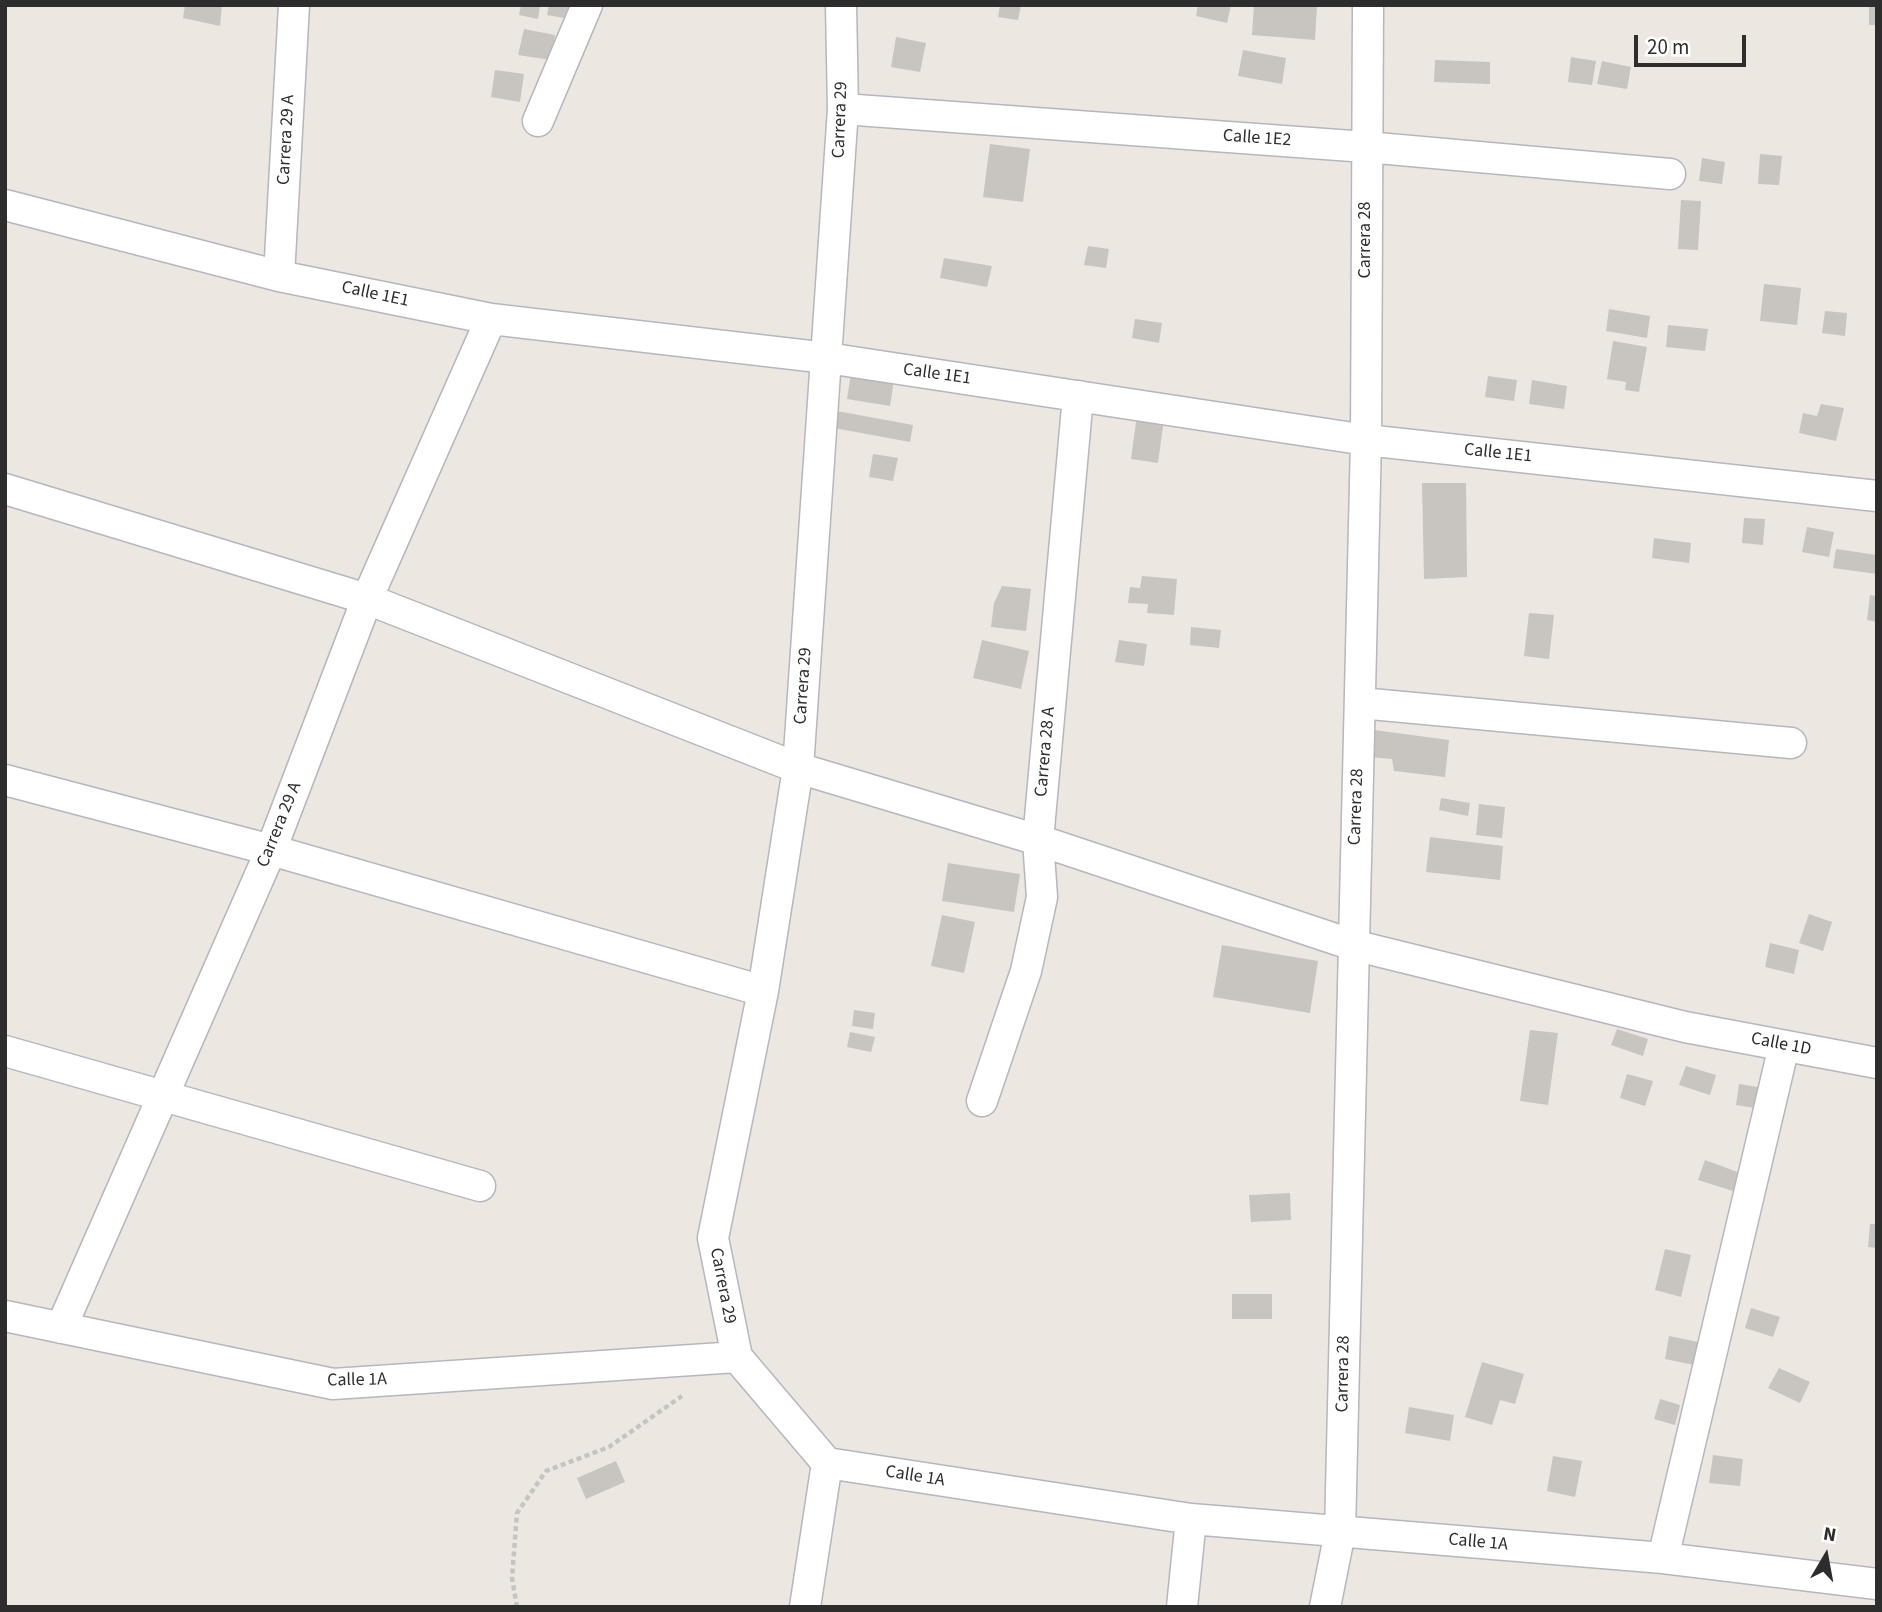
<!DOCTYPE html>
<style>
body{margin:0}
#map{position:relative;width:1882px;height:1612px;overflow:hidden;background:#ede7e1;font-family:"Source Sans 3",sans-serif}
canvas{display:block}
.frame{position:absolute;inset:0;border:7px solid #2d2d2d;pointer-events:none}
.north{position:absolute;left:1791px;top:1521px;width:70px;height:70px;-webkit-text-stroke:5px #fff;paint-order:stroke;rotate:10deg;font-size:19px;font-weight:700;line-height:28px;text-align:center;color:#2d2d2d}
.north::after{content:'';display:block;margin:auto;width:24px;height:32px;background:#2d2d2d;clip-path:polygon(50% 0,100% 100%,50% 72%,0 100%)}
.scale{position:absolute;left:1634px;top:35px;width:112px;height:32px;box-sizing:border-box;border:4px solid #2d2d2d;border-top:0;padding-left:9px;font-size:21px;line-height:24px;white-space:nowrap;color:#2d2d2d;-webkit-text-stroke:5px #fff;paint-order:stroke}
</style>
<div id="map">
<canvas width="1882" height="1612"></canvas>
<div class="frame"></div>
<div class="north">N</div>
<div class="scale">20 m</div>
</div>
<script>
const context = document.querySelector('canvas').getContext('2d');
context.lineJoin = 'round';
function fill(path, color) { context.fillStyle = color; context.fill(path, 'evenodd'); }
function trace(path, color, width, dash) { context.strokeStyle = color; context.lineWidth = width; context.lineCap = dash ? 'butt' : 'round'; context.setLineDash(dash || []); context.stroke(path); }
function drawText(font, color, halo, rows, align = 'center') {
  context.font = font + ' "Source Sans 3",sans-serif'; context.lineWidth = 5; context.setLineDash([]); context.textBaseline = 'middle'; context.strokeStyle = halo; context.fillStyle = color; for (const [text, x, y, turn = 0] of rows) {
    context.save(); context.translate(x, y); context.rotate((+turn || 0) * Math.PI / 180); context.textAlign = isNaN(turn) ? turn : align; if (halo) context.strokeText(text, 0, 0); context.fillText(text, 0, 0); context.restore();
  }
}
fill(new Path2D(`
 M 185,5 L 222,5 L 220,26 L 183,18 Z
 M 521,5 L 540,5 L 538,19 L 519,15 Z
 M 549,5 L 573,5 L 570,19 L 547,15 Z
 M 1000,5 L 1021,5 L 1018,20 L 998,17 Z
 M 1198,5 L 1231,5 L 1227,23 L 1196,16 Z
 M 1254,5 L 1317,5 L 1315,40 L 1252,35 Z
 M 1869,5 L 1877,5 L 1877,25 L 1869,25 Z
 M 524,29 L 555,35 L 551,60 L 518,55 Z
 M 896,37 L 926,43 L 920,72 L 891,67 Z
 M 1243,50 L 1286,58 L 1282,84 L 1238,76 Z
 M 1571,57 L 1596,61 L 1592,85 L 1568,82 Z
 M 1435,60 L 1490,62 L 1490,84 L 1434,82 Z
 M 1602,61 L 1631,67 L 1627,89 L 1597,84 Z
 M 495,70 L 524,74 L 520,102 L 491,97 Z
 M 990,144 L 1030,149 L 1023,202 L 983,197 Z
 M 1760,154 L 1782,156 L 1779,185 L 1758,184 Z
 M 1702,158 L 1725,162 L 1722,184 L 1699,181 Z
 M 1681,200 L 1701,201 L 1698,250 L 1678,249 Z
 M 1088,246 L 1109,249 L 1106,268 L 1084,265 Z
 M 944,258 L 992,266 L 987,287 L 940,278 Z
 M 1764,284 L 1801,288 L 1797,325 L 1760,321 Z
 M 1609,309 L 1650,316 L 1647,338 L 1606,331 Z
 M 1825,311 L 1847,313 L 1845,336 L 1822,333 Z
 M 1135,319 L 1162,323 L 1159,343 L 1132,338 Z
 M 1668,325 L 1708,329 L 1705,351 L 1666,347 Z
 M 1613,341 L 1647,347 L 1639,392 L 1625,390 L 1626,382 L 1607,379 Z
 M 851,373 L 894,380 L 890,406 L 847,399 Z
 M 1488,376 L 1517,380 L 1514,401 L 1485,397 Z
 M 1532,380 L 1567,386 L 1564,409 L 1529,404 Z
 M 1821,404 L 1844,408 L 1836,441 L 1799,433 L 1803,413 L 1817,416 Z
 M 837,411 L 913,425 L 910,442 L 834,428 Z
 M 1137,415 L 1164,419 L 1158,463 L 1131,459 Z
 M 873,454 L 898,458 L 893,481 L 869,477 Z
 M 1422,483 L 1466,483 L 1467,577 L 1424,579 Z
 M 1744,518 L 1765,519 L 1763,545 L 1742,543 Z
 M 1807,527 L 1834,532 L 1829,557 L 1802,552 Z
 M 1654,538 L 1691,543 L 1689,563 L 1652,558 Z
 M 1836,549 L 1877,555 L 1877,574 L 1833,568 Z
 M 1142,576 L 1177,579 L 1174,615 L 1147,613 L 1148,604 L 1128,603 L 1130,587 L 1140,588 Z
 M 1002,586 L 1031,589 L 1026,631 L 991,627 L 994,603 Z
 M 1870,595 L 1877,596 L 1877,622 L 1867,620 Z
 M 1529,613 L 1554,615 L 1549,659 L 1524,656 Z
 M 1191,627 L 1221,630 L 1219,648 L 1190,645 Z
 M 982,640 L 1029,651 L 1021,689 L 973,678 Z
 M 1119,640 L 1147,644 L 1144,666 L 1115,662 Z
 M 1374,730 L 1449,740 L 1445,777 L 1394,771 L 1392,759 L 1370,757 Z
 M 1441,798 L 1470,803 L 1468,816 L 1439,810 Z
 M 1479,804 L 1505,807 L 1502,838 L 1476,835 Z
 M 1430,837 L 1503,846 L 1500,880 L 1426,872 Z
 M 948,863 L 1020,874 L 1014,912 L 942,901 Z
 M 1809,914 L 1832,922 L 1823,951 L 1799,943 Z
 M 942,915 L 975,922 L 964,973 L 931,966 Z
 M 1770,943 L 1799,950 L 1794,974 L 1765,967 Z
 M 1222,945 L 1318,961 L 1310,1013 L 1213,997 Z
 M 854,1010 L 875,1013 L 873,1029 L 852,1026 Z
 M 1617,1029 L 1648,1039 L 1643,1056 L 1611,1045 Z
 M 1530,1030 L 1558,1033 L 1548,1105 L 1520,1101 Z
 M 850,1032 L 875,1037 L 871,1052 L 847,1047 Z
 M 1686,1066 L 1716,1075 L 1710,1095 L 1679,1085 Z
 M 1627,1074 L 1653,1081 L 1645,1106 L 1620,1098 Z
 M 1739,1084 L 1764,1088 L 1761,1109 L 1736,1105 Z
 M 1705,1160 L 1740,1173 L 1733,1191 L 1698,1180 Z
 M 1290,1193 L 1291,1220 L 1251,1222 L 1249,1195 Z
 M 1870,1224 L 1877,1224 L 1877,1248 L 1868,1247 Z
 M 1665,1249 L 1691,1255 L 1681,1297 L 1655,1290 Z
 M 1232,1294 L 1272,1294 L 1272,1319 L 1232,1319 Z
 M 1751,1308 L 1780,1317 L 1773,1337 L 1745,1328 Z
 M 1669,1336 L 1708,1344 L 1704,1367 L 1665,1359 Z
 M 1482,1362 L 1524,1374 L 1515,1404 L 1500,1400 L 1492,1425 L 1465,1417 Z
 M 1779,1368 L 1810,1382 L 1800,1403 L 1768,1388 Z
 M 1660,1399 L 1680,1405 L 1675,1425 L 1654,1419 Z
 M 1409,1407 L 1454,1415 L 1450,1441 L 1405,1433 Z
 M 1713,1455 L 1743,1459 L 1740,1486 L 1709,1483 Z
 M 1553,1456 L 1582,1461 L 1575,1497 L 1547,1491 Z
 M 616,1461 L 625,1482 L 586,1499 L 577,1478 Z`), '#c8c4c0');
const minor = new Path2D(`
 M 843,109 L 1366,147 L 1670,174
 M 538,121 L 587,5
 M 5,205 L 279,276 L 491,319 L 827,358 L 1366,440 L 1877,496
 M 279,276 L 294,5
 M 5,489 L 367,599 L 798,768 L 1038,840 L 1353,945 L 1685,1027 L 1877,1063
 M 1360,703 L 1791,743
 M 5,780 L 271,850 L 763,991
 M 5,1051 L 480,1186
 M 982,1101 L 1026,971 L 1042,897 L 1038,840 L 1078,396
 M 5,1316 L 333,1384 L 737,1357 L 827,1463 L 1191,1519 L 1663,1558 L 1877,1584
 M 61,1328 L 271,850 L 367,599 L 491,319
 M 737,1357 L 713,1238 L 763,991 L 798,768 L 843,109 L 841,5
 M 1663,1558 L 1784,1046
 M 805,1607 L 827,1463
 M 1182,1607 L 1191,1519
 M 1325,1607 L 1340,1532 L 1366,440 L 1368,5`);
trace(minor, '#b4b7bf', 33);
trace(new Path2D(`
 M 517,1607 L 512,1578 L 517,1513 L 546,1471 L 609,1447 L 682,1396`), '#c4c4c4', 4.5, [5, 3.5]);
trace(minor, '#fff', 30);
drawText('18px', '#2d2d2d', '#fff', [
 ["Carrera 29",841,120,-88],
 ["Calle 1E2",1257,139,4],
 ["Carrera 29 A",287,140,-87],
 ["Carrera 28",1366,240,-90],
 ["Calle 1E1",375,295,12],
 ["Calle 1E1",937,375,8],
 ["Calle 1E1",1498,454,6],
 ["Carrera 29",804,686,-86],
 ["Carrera 28 A",1046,752,-85],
 ["Carrera 28",1357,807,-88],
 ["Carrera 29 A",280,825,-68],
 ["Calle 1D",1781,1045,11],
 ["Carrera 29",722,1286,79],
 ["Carrera 28",1344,1374,-89],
 ["Calle 1A",357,1381,-1],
 ["Calle 1A",915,1477,9],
 ["Calle 1A",1478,1543,5]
]);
</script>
